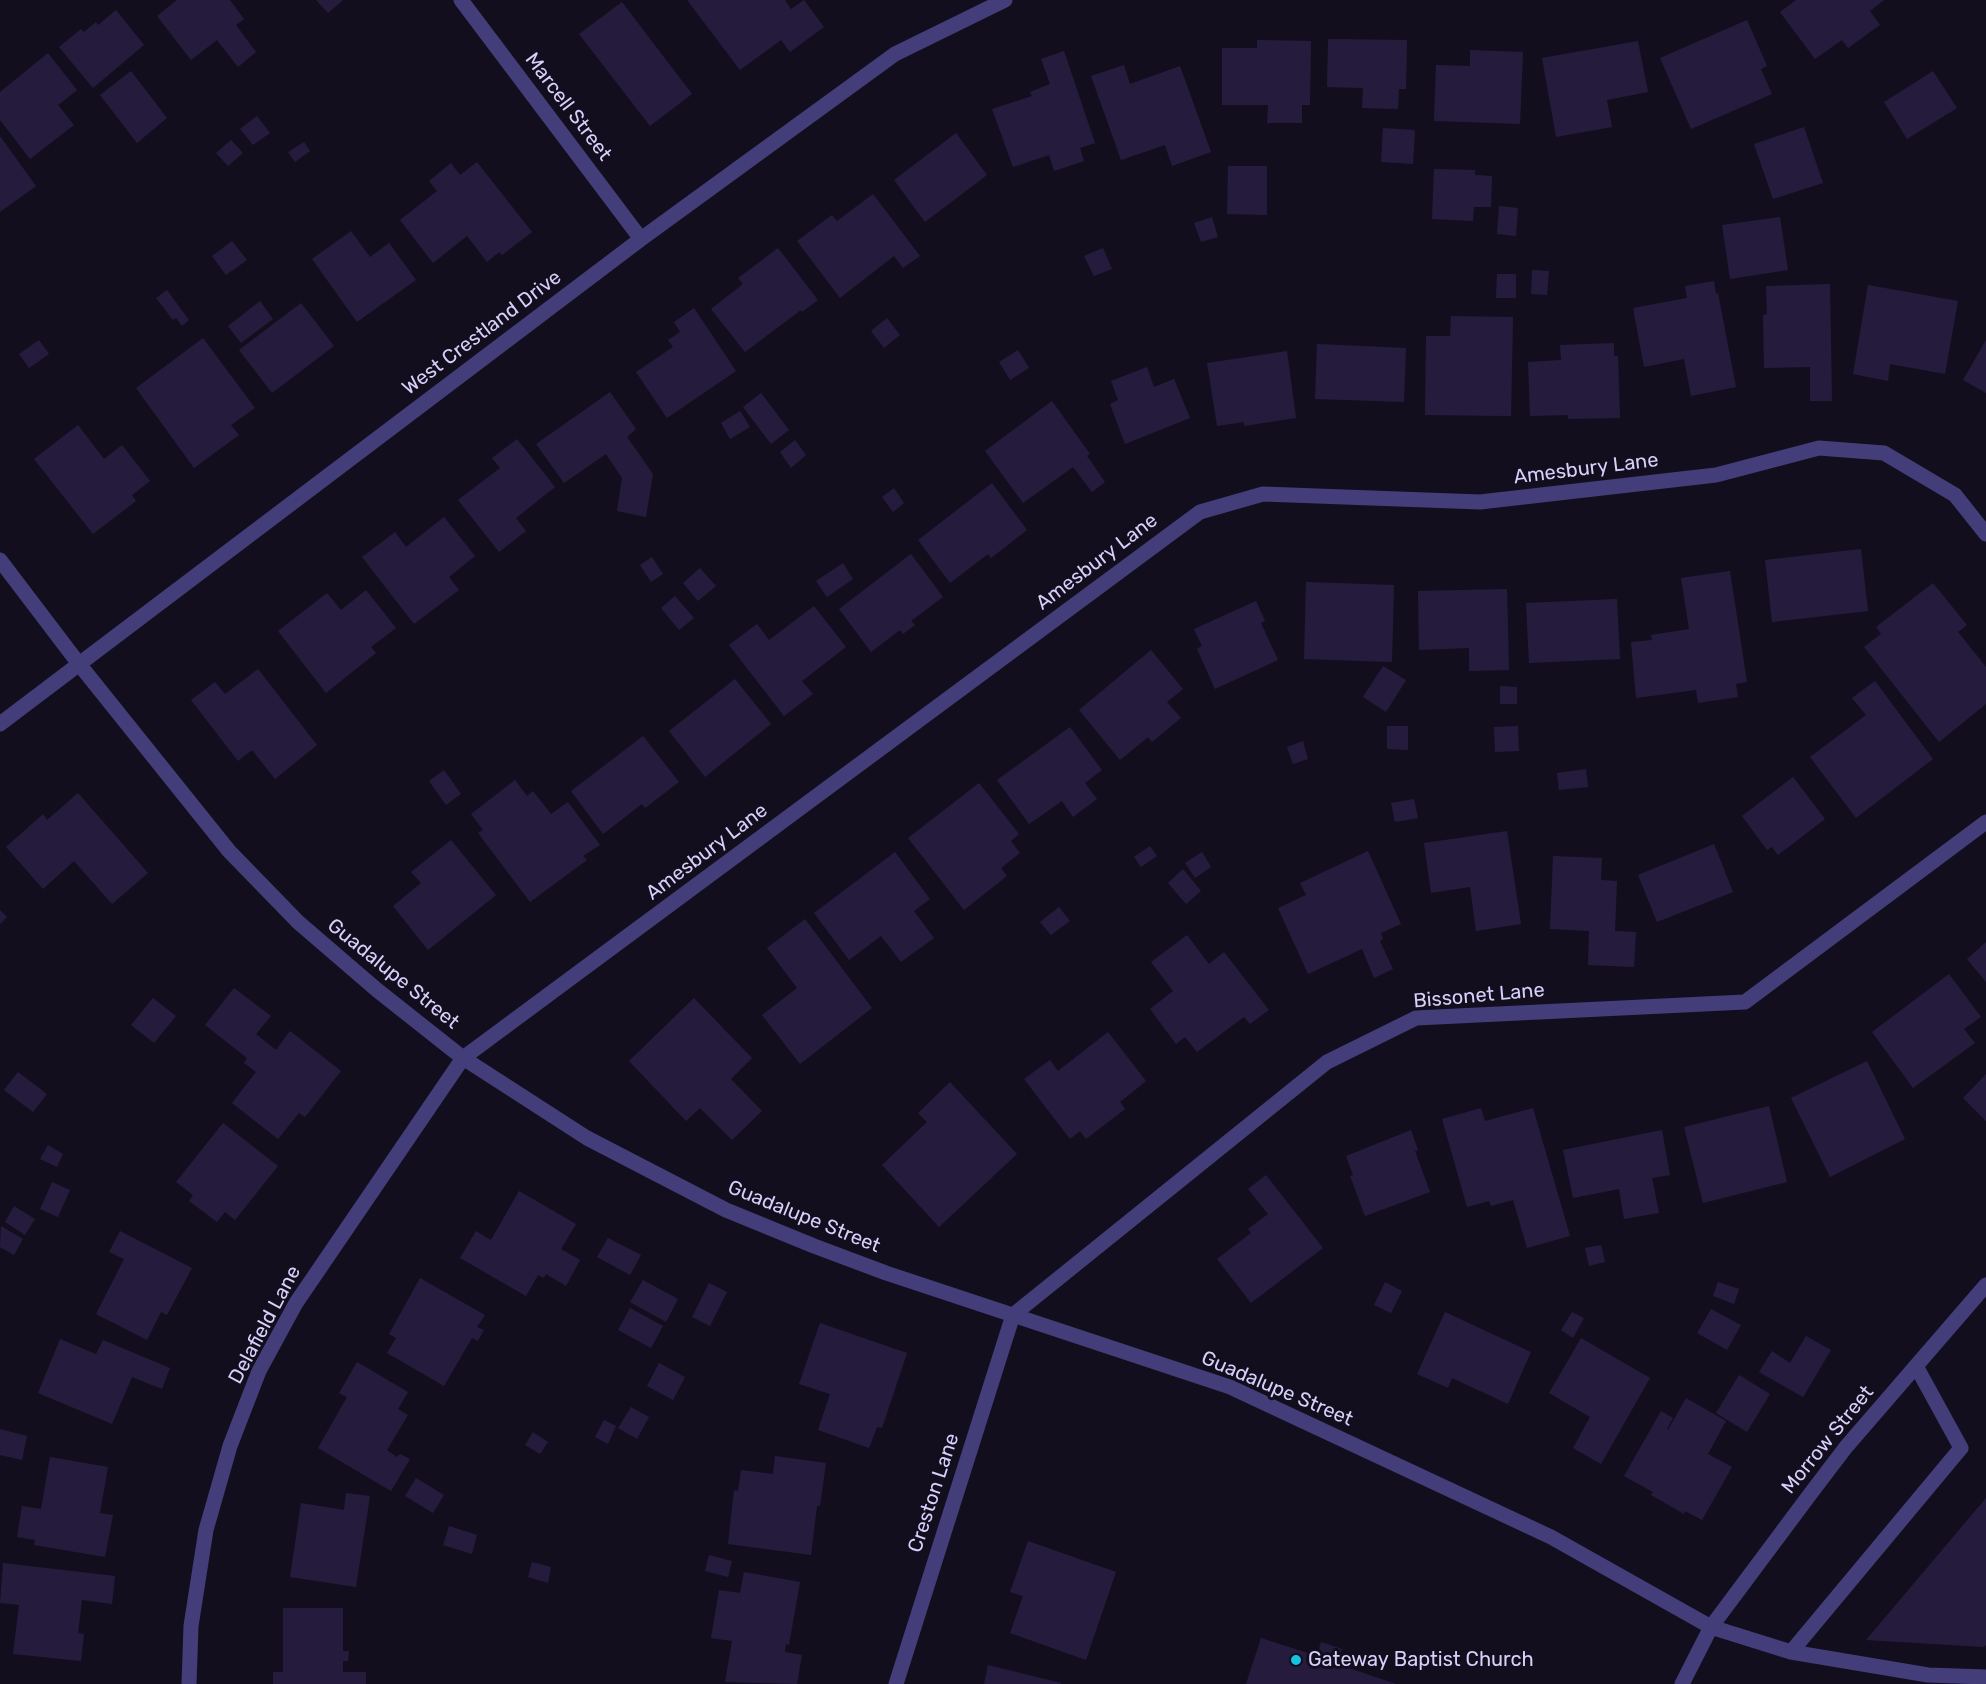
<!DOCTYPE html>
<style>
body{margin:0}
canvas{display:block;background:#120e1e}
</style>
<canvas width="1986" height="1684"></canvas>
<script>
const context = document.querySelector('canvas').getContext('2d');
context.lineJoin = 'round';
function fill(path, color) { context.fillStyle = color; context.fill(path, 'evenodd'); }
function trace(path, color, width, dash) { context.strokeStyle = color; context.lineWidth = width; context.lineCap = dash ? 'butt' : 'round'; context.setLineDash(dash || []); context.stroke(path); }
function drawText(font, color, halo, rows, align = 'center') {
  context.font = font + ' Rubik,sans-serif'; context.lineWidth = 6; context.setLineDash([]); context.textBaseline = 'middle'; context.strokeStyle = halo; context.fillStyle = color; for (const [text, x, y, turn = 0] of rows) {
    context.save(); context.translate(x, y); context.rotate((+turn || 0) * Math.PI / 180); context.textAlign = isNaN(turn) ? turn : align; if (halo) context.strokeText(text, 0, 0); context.fillText(text, 0, 0); context.restore();
  }
}
fill(new Path2D(`
 M 177,0 L 230,0 L 244,19 L 236,25 L 256,52 L 238,67 L 217,40 L 191,60 L 157,16 Z
 M 316,0 L 343,0 L 328,13 Z
 M 687,0 L 785,0 L 791,9 L 804,0 L 824,27 L 790,52 L 781,40 L 740,70 Z
 M 1796,0 L 1884,0 L 1870,11 L 1880,25 L 1848,48 L 1842,40 L 1815,59 L 1780,12 Z
 M 622,2 L 692,94 L 650,126 L 579,34 Z
 M 116,10 L 144,45 L 93,88 L 59,47 L 81,29 L 84,32 L 96,22 L 98,25 Z
 M 1747,20 L 1767,66 L 1761,69 L 1772,94 L 1691,129 L 1660,58 Z
 M 1328,39 L 1407,40 L 1406,89 L 1399,89 L 1398,109 L 1362,108 L 1363,88 L 1327,87 Z
 M 1257,40 L 1311,41 L 1310,105 L 1302,105 L 1302,123 L 1267,123 L 1268,105 L 1222,105 L 1222,48 L 1257,48 Z
 M 1638,41 L 1648,92 L 1607,100 L 1612,127 L 1556,137 L 1542,58 Z
 M 1470,50 L 1523,52 L 1520,124 L 1434,121 L 1436,65 L 1470,66 Z
 M 1064,51 L 1095,143 L 1080,148 L 1084,161 L 1054,171 L 1049,155 L 1013,167 L 992,109 L 1032,96 L 1030,92 L 1050,84 L 1041,59 Z
 M 48,53 L 77,90 L 58,105 L 74,125 L 30,159 L 0,120 L 0,92 Z
 M 1124,65 L 1130,84 L 1180,66 L 1211,152 L 1172,166 L 1165,145 L 1121,160 L 1091,76 Z
 M 131,71 L 167,118 L 137,143 L 100,95 Z
 M 1933,71 L 1957,108 L 1907,139 L 1884,102 Z
 M 257,116 L 270,133 L 253,145 L 240,129 Z
 M 1804,127 L 1823,183 L 1773,199 L 1754,144 Z
 M 1383,128 L 1415,130 L 1413,164 L 1381,162 Z
 M 956,133 L 987,175 L 925,222 L 894,180 Z
 M 0,136 L 36,186 L 0,212 Z
 M 231,140 L 243,153 L 228,166 L 216,153 Z
 M 304,142 L 310,151 L 295,162 L 288,152 Z
 M 477,162 L 532,232 L 502,255 L 499,252 L 487,262 L 467,236 L 433,263 L 400,220 L 437,191 L 429,181 L 451,163 L 460,175 Z
 M 1228,166 L 1267,166 L 1267,215 L 1227,214 Z
 M 1434,169 L 1475,170 L 1475,175 L 1492,176 L 1491,207 L 1474,207 L 1473,221 L 1432,219 Z
 M 873,194 L 920,256 L 903,268 L 894,256 L 840,298 L 797,241 L 832,215 L 837,221 Z
 M 1499,206 L 1518,208 L 1516,236 L 1497,234 Z
 M 1212,217 L 1218,237 L 1201,242 L 1194,223 Z
 M 1780,217 L 1788,270 L 1730,279 L 1722,225 Z
 M 351,231 L 370,257 L 389,243 L 416,280 L 357,322 L 312,259 Z
 M 232,241 L 247,260 L 226,275 L 212,256 Z
 M 778,248 L 818,300 L 802,312 L 801,310 L 745,352 L 711,309 L 743,284 L 738,278 Z
 M 1103,248 L 1112,269 L 1094,276 L 1084,256 Z
 M 1532,270 L 1549,271 L 1547,295 L 1531,294 Z
 M 1497,274 L 1516,274 L 1516,298 L 1496,298 Z
 M 1714,281 L 1716,294 L 1718,293 L 1736,387 L 1691,396 L 1684,359 L 1644,367 L 1633,308 L 1687,298 L 1685,286 Z
 M 1830,284 L 1832,401 L 1810,401 L 1810,367 L 1764,368 L 1763,315 L 1767,314 L 1766,286 Z
 M 1868,285 L 1958,301 L 1945,374 L 1890,364 L 1888,381 L 1853,374 Z
 M 167,290 L 189,320 L 182,326 L 176,318 L 173,320 L 156,298 Z
 M 260,301 L 273,319 L 241,343 L 228,326 Z
 M 301,303 L 334,346 L 272,393 L 239,350 Z
 M 694,308 L 736,371 L 667,418 L 636,372 L 673,347 L 668,340 L 680,332 L 674,322 Z
 M 1451,316 L 1513,317 L 1511,416 L 1425,415 L 1426,336 L 1450,336 Z
 M 887,318 L 900,335 L 884,348 L 871,331 Z
 M 203,338 L 255,408 L 231,425 L 239,435 L 194,468 L 136,388 Z
 M 39,340 L 49,354 L 29,368 L 19,354 Z
 M 1986,340 L 1986,393 L 1963,380 Z
 M 1614,343 L 1614,356 L 1618,356 L 1620,418 L 1568,419 L 1568,415 L 1530,416 L 1528,362 L 1561,360 L 1560,345 Z
 M 1317,344 L 1406,348 L 1404,402 L 1315,399 Z
 M 1018,350 L 1029,368 L 1010,380 L 999,362 Z
 M 1287,351 L 1296,418 L 1244,426 L 1244,422 L 1217,426 L 1207,363 Z
 M 1147,367 L 1154,387 L 1174,379 L 1190,418 L 1125,444 L 1110,404 L 1118,400 L 1111,381 Z
 M 610,392 L 636,429 L 627,437 L 653,474 L 646,517 L 617,511 L 622,478 L 606,454 L 564,483 L 536,444 Z
 M 761,393 L 789,430 L 771,444 L 743,407 Z
 M 1052,401 L 1090,454 L 1087,456 L 1105,482 L 1092,492 L 1073,467 L 1023,503 L 985,451 Z
 M 740,411 L 750,427 L 730,439 L 721,423 Z
 M 78,425 L 104,459 L 122,445 L 150,481 L 132,495 L 136,501 L 93,534 L 34,459 Z
 M 517,439 L 555,487 L 516,518 L 526,531 L 499,552 L 458,500 L 500,468 L 492,458 Z
 M 795,440 L 806,455 L 791,468 L 780,452 Z
 M 992,483 L 1027,530 L 991,558 L 988,554 L 950,583 L 918,540 Z
 M 894,488 L 904,503 L 893,512 L 882,497 Z
 M 444,517 L 475,556 L 449,577 L 459,590 L 414,624 L 362,557 L 395,532 L 406,547 Z
 M 1861,549 L 1868,611 L 1772,622 L 1765,560 Z
 M 911,554 L 943,597 L 911,621 L 915,625 L 903,634 L 900,630 L 871,652 L 839,609 Z
 M 652,557 L 663,574 L 651,582 L 640,565 Z
 M 843,563 L 853,579 L 827,597 L 816,581 Z
 M 700,568 L 716,586 L 698,601 L 683,583 Z
 M 1730,571 L 1747,682 L 1736,684 L 1738,697 L 1698,703 L 1696,690 L 1636,698 L 1631,642 L 1652,640 L 1651,635 L 1689,629 L 1681,578 Z
 M 1306,582 L 1394,585 L 1392,662 L 1304,659 Z
 M 1933,583 L 1967,625 L 1958,632 L 1986,667 L 1986,704 L 1939,742 L 1864,647 L 1881,634 L 1876,627 Z
 M 1507,589 L 1509,670 L 1469,671 L 1469,648 L 1419,650 L 1418,591 Z
 M 366,590 L 396,628 L 371,647 L 376,653 L 326,693 L 278,631 L 327,593 L 341,610 Z
 M 675,596 L 694,618 L 679,630 L 661,608 Z
 M 1617,599 L 1620,659 L 1529,663 L 1526,603 Z
 M 1256,601 L 1265,621 L 1261,623 L 1278,660 L 1215,689 L 1197,649 L 1202,646 L 1194,629 Z
 M 814,606 L 846,647 L 802,681 L 813,694 L 784,716 L 729,645 L 757,624 L 769,640 Z
 M 1151,650 L 1183,689 L 1167,702 L 1181,718 L 1152,742 L 1148,737 L 1120,760 L 1079,710 Z
 M 1383,666 L 1406,680 L 1386,712 L 1363,697 Z
 M 258,669 L 317,745 L 275,779 L 252,750 L 238,761 L 191,700 L 215,682 L 225,694 Z
 M 735,679 L 771,724 L 705,777 L 669,731 Z
 M 1875,681 L 1933,759 L 1856,818 L 1810,757 L 1866,715 L 1852,698 Z
 M 1500,686 L 1517,687 L 1517,704 L 1500,704 Z
 M 1387,726 L 1408,726 L 1408,750 L 1387,749 Z
 M 1518,726 L 1519,751 L 1495,752 L 1494,727 Z
 M 1070,727 L 1102,770 L 1085,783 L 1097,799 L 1073,817 L 1062,801 L 1029,824 L 997,780 Z
 M 643,736 L 679,782 L 645,808 L 642,804 L 603,834 L 571,791 Z
 M 1303,741 L 1308,759 L 1293,764 L 1287,747 Z
 M 1586,769 L 1588,787 L 1559,790 L 1557,773 Z
 M 444,770 L 461,794 L 446,805 L 429,781 Z
 M 1793,777 L 1825,819 L 1778,855 L 1772,847 L 1767,850 L 1742,816 Z
 M 515,780 L 527,796 L 533,791 L 551,814 L 568,802 L 600,845 L 583,856 L 587,860 L 530,902 L 478,833 L 483,830 L 471,814 Z
 M 979,783 L 1019,834 L 1011,841 L 1020,853 L 1001,868 L 1007,876 L 964,910 L 908,838 Z
 M 78,793 L 148,873 L 112,904 L 74,861 L 43,889 L 6,847 L 43,814 L 47,820 Z
 M 1414,799 L 1418,818 L 1395,822 L 1391,803 Z
 M 1507,831 L 1521,924 L 1476,931 L 1470,887 L 1431,893 L 1424,843 Z
 M 451,840 L 496,895 L 428,950 L 393,906 L 421,883 L 411,872 Z
 M 1714,844 L 1733,892 L 1657,922 L 1638,875 Z
 M 1150,846 L 1157,856 L 1141,867 L 1134,857 Z
 M 1368,851 L 1401,924 L 1381,933 L 1383,939 L 1380,941 L 1393,969 L 1374,978 L 1362,949 L 1308,974 L 1278,908 L 1306,895 L 1300,883 Z
 M 895,852 L 930,899 L 914,911 L 934,938 L 901,962 L 881,936 L 849,960 L 814,913 Z
 M 1202,852 L 1211,867 L 1195,878 L 1185,863 Z
 M 1553,856 L 1602,858 L 1601,880 L 1617,881 L 1615,931 L 1636,932 L 1634,967 L 1588,965 L 1589,931 L 1550,929 Z
 M 1183,869 L 1201,891 L 1186,904 L 1168,883 Z
 M 1059,907 L 1070,921 L 1051,935 L 1040,922 Z
 M 0,910 L 7,917 L 0,924 Z
 M 805,919 L 872,1008 L 800,1064 L 762,1015 L 797,988 L 767,948 Z
 M 1187,935 L 1209,964 L 1224,952 L 1269,1010 L 1250,1024 L 1244,1017 L 1197,1052 L 1185,1037 L 1176,1044 L 1150,1009 L 1173,991 L 1151,962 Z
 M 1986,942 L 1986,982 L 1967,959 Z
 M 1949,974 L 1981,1017 L 1964,1029 L 1975,1043 L 1913,1088 L 1872,1032 Z
 M 234,988 L 271,1016 L 256,1034 L 276,1050 L 290,1031 L 341,1071 L 305,1117 L 299,1113 L 278,1139 L 232,1103 L 256,1072 L 244,1063 L 247,1058 L 205,1025 Z
 M 153,998 L 176,1016 L 154,1043 L 131,1025 Z
 M 694,998 L 752,1058 L 731,1079 L 762,1111 L 732,1140 L 700,1108 L 686,1121 L 629,1061 Z
 M 1108,1032 L 1146,1081 L 1120,1102 L 1125,1109 L 1086,1139 L 1080,1131 L 1070,1139 L 1024,1079 L 1050,1060 L 1058,1071 Z
 M 1867,1061 L 1905,1139 L 1830,1177 L 1791,1098 Z
 M 18,1072 L 47,1094 L 33,1112 L 4,1090 Z
 M 1986,1074 L 1986,1121 L 1963,1098 Z
 M 950,1082 L 1017,1154 L 939,1227 L 882,1165 L 927,1122 L 918,1113 Z
 M 1769,1106 L 1787,1182 L 1703,1203 L 1684,1127 Z
 M 1481,1108 L 1485,1121 L 1533,1108 L 1570,1236 L 1527,1248 L 1513,1200 L 1491,1206 L 1489,1201 L 1467,1207 L 1442,1119 Z
 M 223,1123 L 278,1166 L 235,1220 L 225,1212 L 217,1222 L 189,1201 L 193,1195 L 176,1182 Z
 M 1411,1130 L 1418,1150 L 1415,1151 L 1430,1192 L 1365,1216 L 1350,1176 L 1353,1175 L 1346,1156 Z
 M 1662,1130 L 1670,1175 L 1652,1178 L 1659,1213 L 1624,1219 L 1619,1189 L 1573,1198 L 1563,1150 Z
 M 48,1145 L 63,1154 L 57,1167 L 40,1159 Z
 M 1266,1175 L 1323,1248 L 1251,1303 L 1217,1259 L 1251,1233 L 1248,1229 L 1268,1214 L 1248,1189 Z
 M 52,1182 L 70,1190 L 58,1217 L 40,1209 Z
 M 519,1191 L 576,1224 L 561,1249 L 580,1260 L 566,1286 L 546,1274 L 544,1278 L 538,1275 L 526,1296 L 460,1258 L 476,1231 L 491,1240 Z
 M 14,1206 L 35,1219 L 25,1235 L 5,1222 Z
 M 1,1226 L 23,1239 L 14,1255 L 0,1247 Z
 M 120,1231 L 192,1268 L 167,1315 L 161,1312 L 147,1340 L 96,1314 L 124,1259 L 109,1252 Z
 M 608,1238 L 641,1255 L 630,1275 L 597,1257 Z
 M 1601,1245 L 1605,1262 L 1589,1266 L 1585,1248 Z
 M 420,1278 L 485,1315 L 477,1327 L 484,1330 L 478,1341 L 472,1338 L 444,1386 L 387,1353 L 396,1338 L 389,1334 Z
 M 643,1280 L 678,1299 L 666,1322 L 630,1302 Z
 M 1385,1282 L 1402,1291 L 1391,1313 L 1374,1305 Z
 M 1718,1282 L 1739,1289 L 1734,1304 L 1713,1296 Z
 M 709,1283 L 727,1292 L 710,1326 L 692,1317 Z
 M 630,1308 L 663,1326 L 651,1348 L 618,1330 Z
 M 1711,1309 L 1741,1325 L 1727,1350 L 1697,1333 Z
 M 1445,1312 L 1531,1352 L 1508,1404 L 1452,1378 L 1448,1388 L 1417,1374 Z
 M 1572,1312 L 1584,1318 L 1573,1338 L 1561,1330 Z
 M 820,1323 L 907,1353 L 882,1428 L 877,1427 L 869,1448 L 818,1430 L 830,1394 L 799,1384 Z
 M 1806,1336 L 1831,1350 L 1803,1397 L 1759,1372 L 1772,1351 L 1790,1363 Z
 M 1581,1338 L 1650,1378 L 1601,1464 L 1573,1448 L 1590,1417 L 1549,1393 Z
 M 60,1339 L 96,1354 L 103,1340 L 170,1368 L 162,1389 L 132,1377 L 112,1424 L 38,1393 Z
 M 357,1362 L 408,1392 L 398,1409 L 408,1415 L 387,1450 L 397,1457 L 400,1454 L 410,1459 L 391,1491 L 318,1448 L 347,1397 L 339,1393 Z
 M 659,1363 L 685,1377 L 673,1400 L 647,1386 Z
 M 1739,1375 L 1770,1394 L 1747,1432 L 1716,1413 Z
 M 1686,1398 L 1726,1421 L 1708,1454 L 1732,1467 L 1702,1520 L 1685,1511 L 1684,1514 L 1651,1495 L 1653,1492 L 1624,1476 L 1661,1411 L 1673,1418 L 1667,1429 L 1668,1430 Z
 M 631,1407 L 649,1417 L 637,1439 L 618,1428 Z
 M 604,1420 L 616,1426 L 608,1444 L 595,1437 Z
 M 0,1429 L 27,1436 L 22,1460 L 0,1455 Z
 M 533,1432 L 548,1442 L 540,1454 L 525,1445 Z
 M 775,1456 L 826,1463 L 820,1506 L 817,1506 L 811,1555 L 728,1544 L 734,1490 L 738,1491 L 741,1470 L 773,1474 Z
 M 50,1457 L 108,1467 L 100,1513 L 113,1515 L 105,1557 L 34,1545 L 35,1540 L 17,1537 L 22,1506 L 41,1509 Z
 M 416,1478 L 444,1495 L 433,1513 L 405,1496 Z
 M 346,1493 L 370,1496 L 356,1587 L 290,1577 L 301,1503 L 344,1510 Z
 M 1986,1498 L 1986,1645 L 1984,1647 L 1866,1640 Z
 M 449,1526 L 477,1535 L 472,1554 L 443,1545 Z
 M 1028,1541 L 1116,1572 L 1086,1660 L 1010,1633 L 1023,1596 L 1010,1592 Z
 M 709,1555 L 732,1561 L 728,1577 L 705,1571 Z
 M 532,1562 L 551,1567 L 548,1583 L 528,1577 Z
 M 3,1563 L 115,1576 L 112,1604 L 82,1600 L 78,1633 L 84,1634 L 81,1661 L 13,1654 L 19,1605 L 0,1603 Z
 M 744,1572 L 800,1582 L 789,1645 L 786,1644 L 785,1652 L 802,1655 L 797,1684 L 725,1682 L 732,1641 L 711,1638 L 719,1590 L 740,1593 Z
 M 283,1608 L 343,1608 L 343,1651 L 349,1651 L 348,1661 L 343,1661 L 343,1672 L 366,1672 L 366,1684 L 273,1684 L 273,1672 L 283,1672 Z
 M 1261,1638 L 1317,1656 L 1321,1642 L 1342,1649 L 1337,1664 L 1396,1684 L 1246,1684 Z
 M 988,1665 L 1061,1683 L 1060,1684 L 984,1684 Z`), '#251c3d');
trace(new Path2D(`
 M 1711,1627 L 1791,1652 L 1928,1675 L 1986,1677
 M 1791,1652 L 1961,1448 L 1916,1366`), '#433e79', 15);
trace(new Path2D(`
 M 461,0 L 641,239
 M 0,724 L 641,239 L 895,54 L 1005,0
 M 189,1684 L 191,1626 L 206,1530 L 230,1446 L 259,1371 L 296,1303 L 463,1058 L 1200,512 L 1263,494 L 1480,502 L 1716,475 L 1819,448 L 1884,453 L 1955,495 L 1986,534
 M 896,1684 L 1013,1315 L 1327,1062 L 1416,1018 L 1745,1002 L 1986,822`), '#433e79', 15);
trace(new Path2D(`
 M 0,560 L 79,664 L 229,851 L 298,922 L 377,990 L 463,1058 L 587,1138 L 726,1210 L 814,1246 L 886,1273 L 1230,1387 L 1551,1537 L 1711,1627
 M 1682,1684 L 1711,1627 L 1811,1493 L 1846,1447 L 1986,1285`), '#433e79', 15);
for (const [x, y, r, color] of [
 [1296,1660,6,"#16c2e0"]
]) { const dot = new Path2D(); dot.arc(x, y, r, 0, 2 * Math.PI); context.fillStyle = color; context.fill(dot); trace(dot, '#120e1e', 2); }
drawText('20px', '#d7d0fa', '#120e1e', [
 ["Marcell Street",568,107,53],
 ["West Crestland Drive",482,333,-37],
 ["Amesbury Lane",1586,469,-7],
 ["Amesbury Lane",1097,562,-37],
 ["Amesbury Lane",707,852,-37],
 ["Guadalupe Street",393,974,39],
 ["Bissonet Lane",1479,996,-5],
 ["Guadalupe Street",804,1217,22],
 ["Delafield Lane",265,1325,-62],
 ["Guadalupe Street",1277,1389,23],
 ["Morrow Street",1828,1440,-51],
 ["Creston Lane",934,1493,-72]
]);
drawText('20px', '#d7d0fa', '#120e1e', [
 ["Gateway Baptist Church",1308,1660]
], 'left');
</script>
